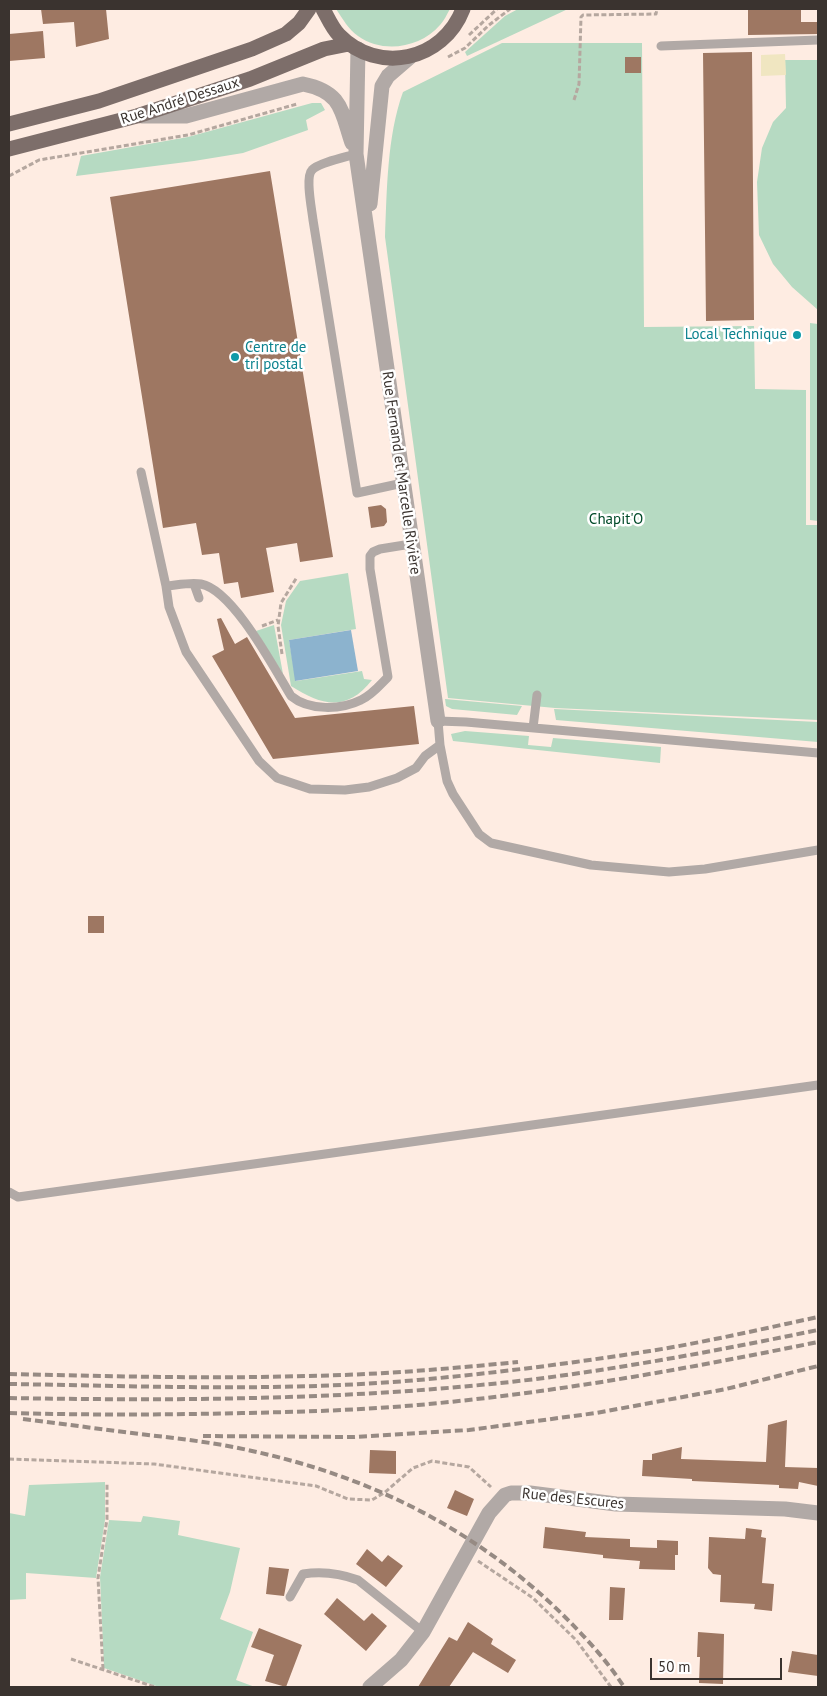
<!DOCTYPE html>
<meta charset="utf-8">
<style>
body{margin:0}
#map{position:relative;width:827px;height:1696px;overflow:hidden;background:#feece2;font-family:"PT Sans",sans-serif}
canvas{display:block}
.frame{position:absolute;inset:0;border:10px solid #3a332f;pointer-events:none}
.scale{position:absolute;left:650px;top:1658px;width:132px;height:22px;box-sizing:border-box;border:2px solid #3a332f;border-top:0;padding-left:6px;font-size:15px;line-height:18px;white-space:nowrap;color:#3a332f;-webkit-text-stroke:4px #fff;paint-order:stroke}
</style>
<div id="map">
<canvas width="827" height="1696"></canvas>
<div class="frame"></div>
<div class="scale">50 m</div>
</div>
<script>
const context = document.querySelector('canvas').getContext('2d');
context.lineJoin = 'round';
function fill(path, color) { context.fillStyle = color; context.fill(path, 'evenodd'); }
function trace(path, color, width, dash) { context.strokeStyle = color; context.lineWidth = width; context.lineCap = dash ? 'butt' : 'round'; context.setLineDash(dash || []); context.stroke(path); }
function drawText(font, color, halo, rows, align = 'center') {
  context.font = font + ' "PT Sans",sans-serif'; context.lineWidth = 5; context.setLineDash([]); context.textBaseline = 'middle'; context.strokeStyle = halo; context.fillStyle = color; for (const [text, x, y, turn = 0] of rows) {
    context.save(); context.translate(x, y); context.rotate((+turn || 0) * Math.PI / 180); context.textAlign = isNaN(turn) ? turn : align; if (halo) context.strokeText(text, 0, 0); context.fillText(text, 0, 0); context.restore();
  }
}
fill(new Path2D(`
 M 336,9 L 450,9 C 447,14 444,21 440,25 C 420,48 383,54 358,36 C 348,29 343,19 336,9 Z
 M 518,9 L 568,9 L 467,56 L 465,52 L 505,16 Z
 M 502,43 L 642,43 L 644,327 L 754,326 L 755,389 L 806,390 L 806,525 L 818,525 L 818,720 L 555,708 L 448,698 L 385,237 C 387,190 387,136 403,92 Z
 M 785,60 L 818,60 L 818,310 L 792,287 L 773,264 L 759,235 L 757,182 L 762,148 L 773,122 L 786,108 Z
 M 312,103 L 321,103 L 325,110 L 306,120 L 308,130 L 243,153 L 194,161 L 76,176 L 81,156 L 188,137 Z
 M 810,323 L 818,324 L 818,521 L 810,520 Z
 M 348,573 L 356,629 L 289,640 L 296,681 L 362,671 L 364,679 L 372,680 C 347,712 322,706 291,686 L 281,625 L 286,601 L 300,581 Z
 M 274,625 L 283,674 L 256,631 Z
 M 445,699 L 522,706 L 517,715 L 452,709 L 446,706 Z
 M 554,709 L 818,722 L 818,742 L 556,720 Z
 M 465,731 L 529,736 L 528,745 L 551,747 L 553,738 L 661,747 L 660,763 L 453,741 L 451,734 Z
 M 105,1482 L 105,1520 L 96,1578 L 26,1573 L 26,1599 L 9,1600 L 9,1513 L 25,1516 L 29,1485 Z
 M 143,1516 L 180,1521 L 178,1535 L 240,1548 L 230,1592 L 220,1619 L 253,1632 L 236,1680 L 255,1687 L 159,1687 L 104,1668 L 100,1577 L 109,1520 L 141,1522 Z`), '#b6dac2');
fill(new Path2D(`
 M 785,54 L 786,75 L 761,76 L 761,55 Z`), '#f0e6c1');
fill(new Path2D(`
 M 351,630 L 358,671 L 295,681 L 289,640 Z`), '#8cb3ce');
fill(new Path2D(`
 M 41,9 L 106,9 L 109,39 L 76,47 L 74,22 L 43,24 Z
 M 748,9 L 801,9 L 801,22 L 818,22 L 818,34 L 748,35 Z
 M 43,31 L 45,58 L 9,61 L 9,34 Z
 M 752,52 L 754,320 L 706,321 L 703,53 Z
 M 625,57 L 641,57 L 641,73 L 625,73 Z
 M 270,171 L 333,557 L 300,562 L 297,543 L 266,548 L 274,592 L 241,598 L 238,582 L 224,584 L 219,553 L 202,555 L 196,523 L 163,528 L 110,197 Z
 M 381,505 L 386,509 L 387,522 L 384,526 L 371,528 L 368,507 Z
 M 221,618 L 235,644 L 247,637 L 295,718 L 414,706 L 419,744 L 273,759 L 212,656 L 224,650 L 217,619 Z
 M 88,916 L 104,916 L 104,933 L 88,933 Z
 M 787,1420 L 785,1467 L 818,1468 L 818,1486 L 799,1482 L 798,1489 L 779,1488 L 779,1485 L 692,1481 L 692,1479 L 642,1476 L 643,1460 L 652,1460 L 652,1454 L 682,1447 L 681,1459 L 766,1462 L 768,1425 Z
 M 370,1450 L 396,1451 L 396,1474 L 369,1473 Z
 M 455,1490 L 474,1499 L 467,1516 L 447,1508 Z
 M 545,1527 L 586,1532 L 585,1537 L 630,1539 L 630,1547 L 657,1548 L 657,1540 L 678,1541 L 678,1555 L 675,1555 L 675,1570 L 639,1569 L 640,1561 L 603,1558 L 603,1555 L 543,1548 Z
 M 746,1528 L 762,1530 L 761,1537 L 766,1538 L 762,1583 L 774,1584 L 772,1611 L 754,1609 L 755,1604 L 720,1602 L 721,1575 L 713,1574 L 708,1568 L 709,1537 L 745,1539 Z
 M 367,1549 L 382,1562 L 388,1555 L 403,1566 L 386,1587 L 356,1564 Z
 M 269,1567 L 289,1569 L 284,1596 L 266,1594 Z
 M 610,1587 L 625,1588 L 623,1620 L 609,1620 Z
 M 337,1598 L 364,1621 L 372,1613 L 387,1626 L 366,1651 L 324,1614 Z
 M 468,1622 L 493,1639 L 491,1644 L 516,1660 L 508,1673 L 473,1652 L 449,1687 L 418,1687 L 449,1637 L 457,1641 Z
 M 259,1628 L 302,1645 L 286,1687 L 265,1681 L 274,1655 L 251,1647 Z
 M 698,1632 L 724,1634 L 723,1684 L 699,1683 L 700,1657 L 697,1657 Z
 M 792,1651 L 818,1655 L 818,1676 L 788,1672 Z`), '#9e7762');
trace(new Path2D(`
 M 469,35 L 497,9
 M 448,57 L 465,48 L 489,25 L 510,9
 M 574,100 L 579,84 L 581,17 L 583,15 L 656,14 L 657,9
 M 9,176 L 39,160 L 188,135 L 297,104
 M 262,626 L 278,620
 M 282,654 L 278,626 L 281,603 L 297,577
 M 9,1459 L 154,1464 L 316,1486 L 348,1499 L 372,1500 L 384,1493 L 413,1468 L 432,1461 L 469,1467 L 491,1487
 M 478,1561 L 533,1598 L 576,1640 L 611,1687
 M 71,1659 L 155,1687
 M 103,1669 L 98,1578 L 107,1519 L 107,1483`), '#b5a79f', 3, [5, 2.5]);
trace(new Path2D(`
 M 661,46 L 818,40
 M 356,154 C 346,157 318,163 312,170 C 305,177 312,210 313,220 L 357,493 L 403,483
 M 141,472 L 166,586 L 169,607 L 186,652 L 259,761 L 277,778 L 310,789 L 345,790 L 369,787 L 397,778 L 416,768 L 425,756 L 440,745
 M 194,584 L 199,598
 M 166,586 C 177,585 191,582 201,584 C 233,590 274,668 291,696 C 309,711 341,710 361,700 C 372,695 380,685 388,677 L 370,569 L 370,556 L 373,552 L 380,549 L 411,544
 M 533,728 L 537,695
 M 818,753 L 466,722 L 438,721 L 440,745 L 447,781 L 453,794 L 479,834 L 491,843 L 591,865 L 669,872 L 705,869 L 818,850
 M 9,1192 L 18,1197 L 818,1085
 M 290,1597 L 303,1574 C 322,1571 339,1573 358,1580 L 423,1632`), '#b1a9a6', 9);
trace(new Path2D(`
 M 358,49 L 356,154 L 438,721
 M 142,116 L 186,116 L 303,84 C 342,92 341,110 352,143
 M 370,204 L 382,86 L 388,76 L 410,57
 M 370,1687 L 401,1660 L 423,1632 L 489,1513 L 505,1495 L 511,1493 L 530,1493 L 616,1504 L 785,1509 L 818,1513`), '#b1a9a6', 15);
trace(new Path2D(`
 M 323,9 C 328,18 332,28 339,35 C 378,75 443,61 463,9
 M 9,124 L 99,101 L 252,49 L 286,34 L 299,23 L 309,9
 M 9,149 L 137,116 L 250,79 L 324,49 L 349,44`), '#7d6e6a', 15);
trace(new Path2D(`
 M 9,1374 C 107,1376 206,1379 305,1376 C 376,1375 447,1369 518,1362
 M 9,1384 C 145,1386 282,1392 418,1380 C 496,1373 573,1363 650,1351 C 706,1342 762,1329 818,1317
 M 9,1398 C 184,1401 361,1400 536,1379 C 631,1367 725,1349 818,1330
 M 9,1413 C 87,1415 164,1415 242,1413 C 301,1412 360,1410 418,1405 C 553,1393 686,1369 818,1342
 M 23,1419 C 65,1424 106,1430 148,1435 C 183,1439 218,1443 252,1451 C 372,1477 479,1531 566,1618 C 587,1639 608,1662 624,1687
 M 203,1436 L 353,1437 L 469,1430 L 596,1413 L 726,1389 L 818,1366`), '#968a83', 4, [8, 4]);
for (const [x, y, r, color] of [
 [797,335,5,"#0f9aa8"],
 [235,357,5,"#0f9aa8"]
]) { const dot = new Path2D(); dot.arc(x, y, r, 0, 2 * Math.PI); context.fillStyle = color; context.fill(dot); trace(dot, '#fff', 2); }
drawText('15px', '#3a332f', '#fff', [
 ["Rue André Dessaux",180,101,-18],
 ["Rue Fernand et Marcelle Rivière",401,473,82],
 ["Rue des Escures",573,1499,6]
]);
drawText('15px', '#0d838f', '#fff', [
 ["Local Technique",787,335],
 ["Centre de",245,348,"left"],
 ["tri postal",245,365,"left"]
], 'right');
drawText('15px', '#004a29', '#fff', [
 ["Chapit'O",616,520]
]);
</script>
